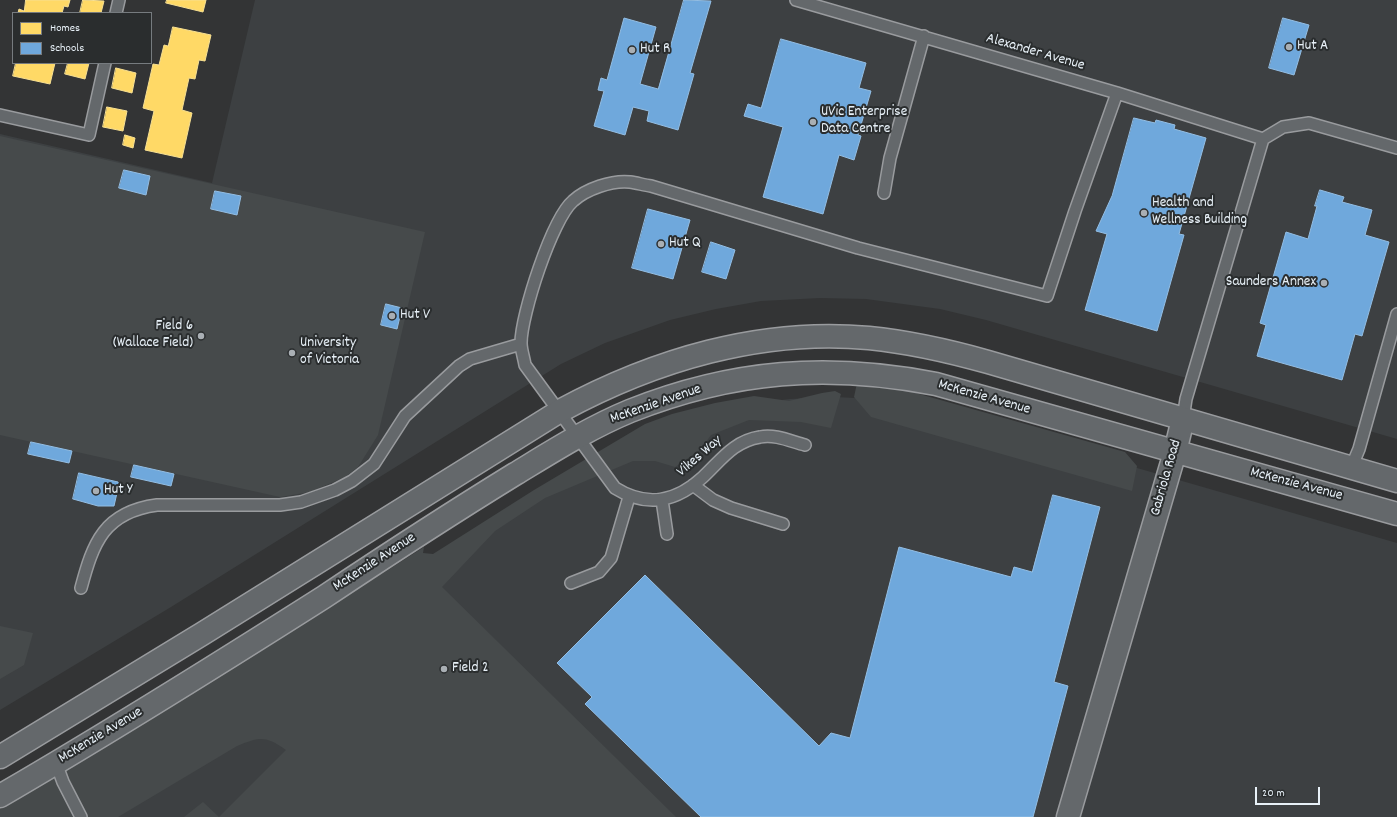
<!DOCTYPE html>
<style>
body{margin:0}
#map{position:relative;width:1397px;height:817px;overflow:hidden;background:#333435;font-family:Dekko,sans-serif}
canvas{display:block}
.legend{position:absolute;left:12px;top:12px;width:140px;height:52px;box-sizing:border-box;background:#2a2d2e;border:1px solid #767b7f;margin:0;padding:5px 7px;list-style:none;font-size:12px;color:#e8f1f8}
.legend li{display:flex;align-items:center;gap:8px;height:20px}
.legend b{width:20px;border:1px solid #767b7f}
.scale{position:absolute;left:1255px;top:787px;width:65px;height:18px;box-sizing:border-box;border:2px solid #e8f1f8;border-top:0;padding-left:5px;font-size:12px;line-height:14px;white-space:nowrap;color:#e8f1f8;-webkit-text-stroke:3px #2a2d2e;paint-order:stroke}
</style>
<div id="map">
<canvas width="1397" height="817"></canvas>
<ul class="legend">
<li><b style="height:11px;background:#ffd966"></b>Homes</li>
<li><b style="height:11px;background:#6fa8dc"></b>Schools</li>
</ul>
<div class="scale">20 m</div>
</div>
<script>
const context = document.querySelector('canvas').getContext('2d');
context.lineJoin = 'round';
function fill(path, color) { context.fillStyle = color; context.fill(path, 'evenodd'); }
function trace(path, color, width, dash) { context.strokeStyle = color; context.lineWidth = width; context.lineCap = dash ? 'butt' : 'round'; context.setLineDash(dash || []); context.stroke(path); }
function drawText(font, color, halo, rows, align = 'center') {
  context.font = font + ' Dekko,sans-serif'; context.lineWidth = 4; context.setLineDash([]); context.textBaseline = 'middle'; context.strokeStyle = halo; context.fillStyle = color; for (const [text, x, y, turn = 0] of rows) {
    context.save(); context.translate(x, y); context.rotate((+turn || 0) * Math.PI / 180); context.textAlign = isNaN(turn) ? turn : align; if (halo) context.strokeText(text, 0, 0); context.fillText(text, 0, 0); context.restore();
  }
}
fill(new Path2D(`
 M 255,0 L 1397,0 L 1397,439 L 986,320 L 940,309 L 866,299 L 820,298 L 761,301 L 716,309 L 670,320 L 605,343 L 561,364 L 171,607 L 0,710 L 0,134 L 212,183 Z
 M 836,397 L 873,399 L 943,412 L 1397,543 L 1397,817 L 15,817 L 575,470 L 742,405 L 790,399 Z`), '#3d4042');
fill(new Path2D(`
 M 0,136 L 425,232 L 378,435 L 358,467 L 345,477 L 310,492 L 280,497 L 0,435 Z
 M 857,383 L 905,390 L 1125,452 L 1137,466 L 1132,491 L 871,417 L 854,397 Z
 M 835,391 L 841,394 L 831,428 L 801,422 L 749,420 L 711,435 L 700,450 L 675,467 L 655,461 L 633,461 L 545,498 L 495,531 L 442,587 L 676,817 L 184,817 L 203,802 L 219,817 L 286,750 C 265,735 259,737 237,746 L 118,817 L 0,817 L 0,805 L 306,622 L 424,547 L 423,553 L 433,554 L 534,490 L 645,424 L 672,414 L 715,403 L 754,396 L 789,401 L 822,393 Z
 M 0,626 L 33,633 L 24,665 L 0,679 Z`), '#464a4b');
const homes = new Path2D(`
 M 26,0 L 70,0 L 68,7 L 64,6 L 62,13 L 18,13 L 19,9 L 24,11 Z
 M 83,0 L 104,1 L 101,13 L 80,13 Z
 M 167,0 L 206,0 L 203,12 L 166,3 Z
 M 173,27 L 211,35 L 205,61 L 199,60 L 195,79 L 189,78 L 182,110 L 192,113 L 182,158 L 145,150 L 154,111 L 143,108 L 153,64 L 159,65 L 164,45 L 168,46 Z
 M 16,63 L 55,63 L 50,84 L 13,76 Z
 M 68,63 L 89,63 L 85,79 L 65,74 Z
 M 116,68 L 136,73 L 132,93 L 112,88 Z
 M 107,107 L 127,111 L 123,131 L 103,127 Z
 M 125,135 L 135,138 L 133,148 L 123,145 Z`);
fill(homes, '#ffd966');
trace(homes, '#f8e092', 1);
const schools = new Path2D(`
 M 684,0 L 711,1 L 690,73 L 694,74 L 678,130 L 647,121 L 649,111 L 633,107 L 625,135 L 594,126 L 604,91 L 598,90 L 601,78 L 607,80 L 624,18 L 656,27 L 640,84 L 658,89 Z
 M 1283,18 L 1309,25 L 1294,75 L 1269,68 Z
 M 781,39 L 866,63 L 859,88 L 871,91 L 858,135 L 861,136 L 854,160 L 839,155 L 823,214 L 763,197 L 783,127 L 744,116 L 748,104 L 761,108 Z
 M 1134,118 L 1155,123 L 1156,120 L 1175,125 L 1174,129 L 1206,138 L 1179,234 L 1184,235 L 1157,331 L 1085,310 L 1107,234 L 1096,231 L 1112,196 Z
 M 124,170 L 150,176 L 146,195 L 119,188 Z
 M 1320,190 L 1344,197 L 1342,202 L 1372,210 L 1365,235 L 1389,242 L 1362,336 L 1355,334 L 1342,380 L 1257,356 L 1266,325 L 1260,323 L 1286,232 L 1308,239 L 1317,206 L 1315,206 Z
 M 215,191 L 241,196 L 237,215 L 211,209 Z
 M 648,209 L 690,220 L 673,279 L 632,268 Z
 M 711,242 L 735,250 L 726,279 L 702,272 Z
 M 386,304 L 402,308 L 397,329 L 381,325 Z
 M 31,442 L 72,451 L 69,463 L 28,454 Z
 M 134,465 L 174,474 L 171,486 L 131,477 Z
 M 79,473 L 118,482 L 119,484 L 114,506 L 98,506 L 73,499 Z
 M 1053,495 L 1100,507 L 1054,682 L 1068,686 L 1033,817 L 701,817 L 585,704 L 592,697 L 557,663 L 645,575 L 819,746 L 831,733 L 850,738 L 899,547 L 1011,577 L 1014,567 L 1032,572 Z`);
fill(schools, '#6fa8dc');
trace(schools, '#93bee4', 1);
const lane = new Path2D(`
 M 796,0 L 1117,93 L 1263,139
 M 116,13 L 119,0
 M 0,115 L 89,135 L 105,63
 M 1263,139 L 1283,127 L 1309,123 L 1397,148
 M 884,193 L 890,158 L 924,36
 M 1183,419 L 1186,399 L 1263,139
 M 805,445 C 790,441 775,434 760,437 C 734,441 721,460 703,477 C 676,502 647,508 615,488 L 525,365 C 524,358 521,350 521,343 C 521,315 552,219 573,201 C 586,189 612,180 630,182 C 637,183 644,185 651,186 L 858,248 L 1047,296 L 1075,211 L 1117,93
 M 1351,468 L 1359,449 L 1397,314
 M 693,485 L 713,500 L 731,508 L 783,524
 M 662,500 L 667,534
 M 571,583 L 599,572 L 611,558 L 629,497
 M 81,588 C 93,543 104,512 157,505 L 280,505 L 301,502 L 335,490 L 352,481 L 374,464 L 405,416 L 459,366 L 470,359 L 521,344
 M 56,763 L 63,782 L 81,817`);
const secondary = new Path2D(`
 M 0,757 L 202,634 L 560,411 C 654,360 761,328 869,338 C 909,342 949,351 988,362 L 1397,481
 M 0,796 C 110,732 217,665 324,597 C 387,555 450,514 515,474 C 553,451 589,428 630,411 C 733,370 828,363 936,384 L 1397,514
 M 1068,817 L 1175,452 L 1183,419`);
trace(lane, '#999b9e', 14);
trace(secondary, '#999b9e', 25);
trace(lane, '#64686b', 11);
trace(secondary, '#64686b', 22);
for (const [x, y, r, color] of [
 [1289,47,4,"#a9afb4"],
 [632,50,4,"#a9afb4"],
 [813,122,4,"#a9afb4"],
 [1144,213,4,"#a9afb4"],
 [661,244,4,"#a9afb4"],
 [1324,283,4,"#a9afb4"],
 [392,316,4,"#a9afb4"],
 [201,336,4,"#a9afb4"],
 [292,353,4,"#a9afb4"],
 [96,491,4,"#a9afb4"],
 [444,669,4,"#a9afb4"]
]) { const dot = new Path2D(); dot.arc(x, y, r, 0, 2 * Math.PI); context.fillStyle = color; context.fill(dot); trace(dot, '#2a2d2e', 1.5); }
drawText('15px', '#e8f1f8', '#2a2d2e', [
 ["Hut A",1297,47],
 ["Hut R",640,50],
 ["UVic Enterprise",821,113],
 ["Data Centre",821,130],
 ["Health and",1152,204],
 ["Wellness Building",1152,221],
 ["Hut Q",669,244],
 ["Saunders Annex",1316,283,"right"],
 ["Hut V",400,316],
 ["Field 6",193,327,"right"],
 ["(Wallace Field)",193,344,"right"],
 ["University",300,344],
 ["of Victoria",300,361],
 ["Hut Y",104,491],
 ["Field 2",452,669]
], 'left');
drawText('15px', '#e8f1f8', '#2a2d2e', [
 ["Alexander Avenue",1035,53,16],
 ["McKenzie Avenue",984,398,16],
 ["McKenzie Avenue",656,405,-19],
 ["Vikes Way",700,457,-41],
 ["Gabriola Road",1167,478,-74],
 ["McKenzie Avenue",1296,485,15],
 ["McKenzie Avenue",375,563,-33],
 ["McKenzie Avenue",101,736,-31]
]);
</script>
